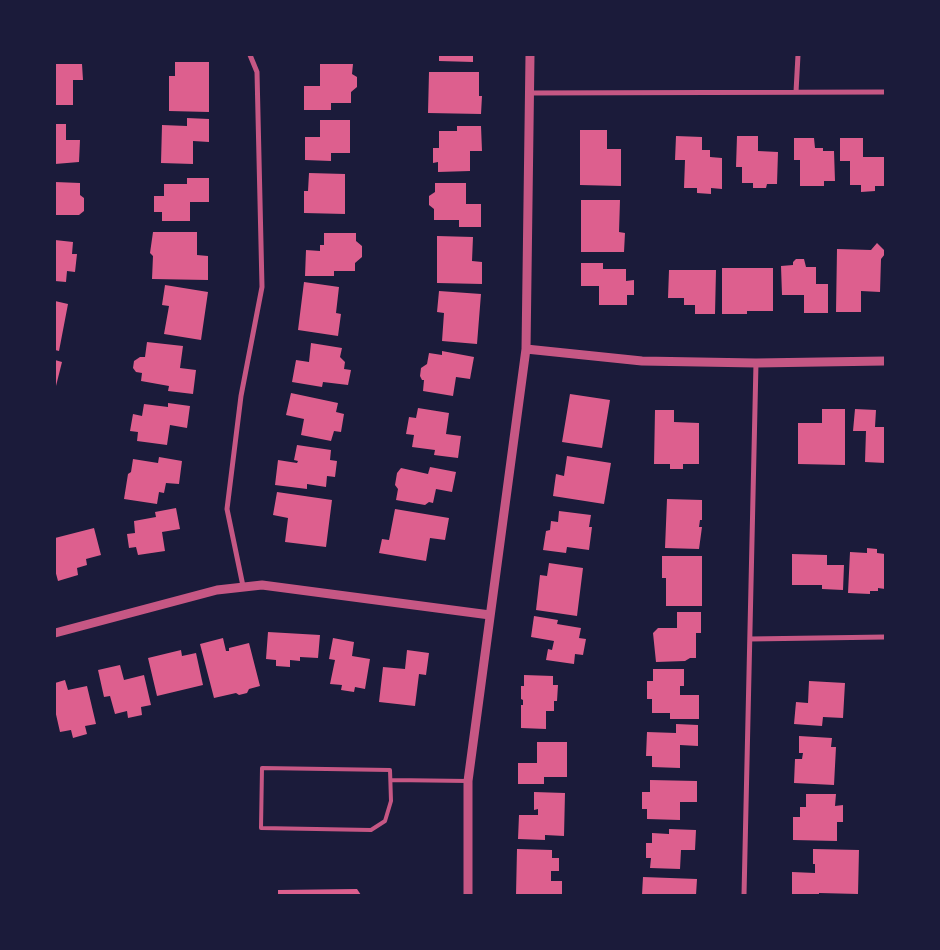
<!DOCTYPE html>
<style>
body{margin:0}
#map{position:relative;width:940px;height:950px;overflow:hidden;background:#1b1b3a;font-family:Rubik,sans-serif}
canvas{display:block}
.frame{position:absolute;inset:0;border:56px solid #1b1b3a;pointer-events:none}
</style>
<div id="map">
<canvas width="940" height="950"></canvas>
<div class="frame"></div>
</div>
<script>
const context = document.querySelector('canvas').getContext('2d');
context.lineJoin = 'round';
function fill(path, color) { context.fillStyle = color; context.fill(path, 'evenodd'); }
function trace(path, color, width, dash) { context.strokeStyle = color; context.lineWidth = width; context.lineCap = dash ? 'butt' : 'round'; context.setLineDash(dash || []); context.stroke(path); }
fill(new Path2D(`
 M 439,55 L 473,55 L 473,62 L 439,61 Z
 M 175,62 L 209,62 L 209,112 L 169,111 L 169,76 L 175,76 Z
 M 55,64 L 82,64 L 83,80 L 73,80 L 73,105 L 55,105 Z
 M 320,64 L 353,64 L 352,74 L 357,77 L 357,87 L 351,92 L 351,103 L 331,103 L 331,110 L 304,110 L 304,86 L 320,86 Z
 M 429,72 L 479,72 L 479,96 L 482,96 L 481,114 L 428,113 Z
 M 187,118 L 209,119 L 209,142 L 193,141 L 193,164 L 161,163 L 162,125 L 187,126 Z
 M 320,120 L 350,120 L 350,153 L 331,153 L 331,161 L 305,160 L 305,137 L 320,137 Z
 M 55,124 L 66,124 L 66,140 L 80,140 L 79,162 L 55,164 Z
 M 457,126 L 481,126 L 482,151 L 470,151 L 470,171 L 438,172 L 438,162 L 433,163 L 433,148 L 439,148 L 439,131 L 457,131 Z
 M 580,130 L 607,130 L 607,149 L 621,149 L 621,186 L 580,185 Z
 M 676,136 L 702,137 L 702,150 L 710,150 L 710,157 L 722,158 L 722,189 L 711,188 L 711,194 L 697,193 L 697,188 L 684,188 L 685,160 L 675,160 Z
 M 737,136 L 758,136 L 758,151 L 778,152 L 777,184 L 767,184 L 766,188 L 753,188 L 753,183 L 742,183 L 742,167 L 736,167 Z
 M 794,138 L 814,138 L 815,148 L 823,148 L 823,151 L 834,151 L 835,181 L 824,181 L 824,186 L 800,186 L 800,160 L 794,160 Z
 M 840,138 L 863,138 L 863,157 L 885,157 L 885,186 L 875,186 L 875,191 L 861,192 L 861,185 L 850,185 L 850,161 L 840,161 Z
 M 309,173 L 345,174 L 345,214 L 304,213 L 304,191 L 308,191 Z
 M 187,178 L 209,178 L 209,202 L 190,202 L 190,221 L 162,221 L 162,212 L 154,212 L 154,196 L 164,196 L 164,184 L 187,184 Z
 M 55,182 L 80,183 L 80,195 L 84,198 L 84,211 L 79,215 L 55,215 Z
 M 435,183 L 466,183 L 466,204 L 481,204 L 481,227 L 459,227 L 459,220 L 434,220 L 434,209 L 429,205 L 429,196 L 435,192 Z
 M 581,200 L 620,200 L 619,232 L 625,233 L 624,252 L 581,252 Z
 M 153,232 L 197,232 L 197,255 L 208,256 L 208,280 L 152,279 L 153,256 L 150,253 Z
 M 324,233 L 356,233 L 356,241 L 362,246 L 362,257 L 355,263 L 355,271 L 334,271 L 334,276 L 305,276 L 306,250 L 320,251 L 320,245 L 324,245 Z
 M 437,236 L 473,237 L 472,261 L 482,262 L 482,284 L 437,283 Z
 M 55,240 L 73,242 L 72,254 L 77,254 L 75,272 L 67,271 L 66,282 L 55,281 Z
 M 877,243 L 885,251 L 885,254 L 881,259 L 880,292 L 861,291 L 861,312 L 836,312 L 837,249 L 871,250 Z
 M 796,259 L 804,259 L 806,267 L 816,267 L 816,284 L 828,284 L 828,313 L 804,313 L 804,295 L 782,295 L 781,266 L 793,265 L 793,262 Z
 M 581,263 L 603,263 L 603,269 L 626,269 L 626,281 L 634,280 L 634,295 L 627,295 L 627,305 L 599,305 L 599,286 L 581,286 Z
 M 722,268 L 773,268 L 773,311 L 747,311 L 747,314 L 722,314 Z
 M 669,270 L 716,270 L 715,314 L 695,314 L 695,305 L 684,305 L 684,298 L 668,298 Z
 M 304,282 L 339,287 L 336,313 L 341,314 L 338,336 L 298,330 Z
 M 165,285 L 208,292 L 201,340 L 164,334 L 169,306 L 162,305 Z
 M 439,291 L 481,294 L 477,344 L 442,341 L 444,313 L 437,312 Z
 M 55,301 L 68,304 L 59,351 L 55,350 Z
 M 147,342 L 183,346 L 180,368 L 196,370 L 193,394 L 168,391 L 169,386 L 141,381 L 142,373 L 136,372 L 133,368 L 134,361 L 140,357 L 145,357 Z
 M 311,343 L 342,348 L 340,357 L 345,362 L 344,369 L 351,370 L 348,385 L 323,382 L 322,387 L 292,382 L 296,360 L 309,362 Z
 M 442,351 L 474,357 L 470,379 L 456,377 L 453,396 L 423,391 L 424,380 L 422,380 L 420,376 L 421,368 L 427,364 L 429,353 L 442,355 Z
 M 55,360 L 62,362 L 56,386 L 55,386 Z
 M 291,393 L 338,403 L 336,412 L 344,414 L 341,432 L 334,431 L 331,441 L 301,435 L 304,419 L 286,415 Z
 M 570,394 L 610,400 L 602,448 L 562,442 Z
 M 168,403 L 190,406 L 187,428 L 170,425 L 167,445 L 137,441 L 138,432 L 130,431 L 133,414 L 142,416 L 144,404 L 168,407 Z
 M 418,408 L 449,413 L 446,434 L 461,436 L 458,458 L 434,455 L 435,450 L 412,447 L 414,435 L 406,434 L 409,417 L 416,418 Z
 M 822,409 L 845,409 L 845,465 L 798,464 L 798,423 L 822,423 Z
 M 855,409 L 876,410 L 875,427 L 885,427 L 885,463 L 865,462 L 866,431 L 853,431 Z
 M 655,410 L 674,410 L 674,422 L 699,423 L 699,464 L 683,464 L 683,469 L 670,469 L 670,464 L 654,464 Z
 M 297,445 L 331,450 L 330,460 L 337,461 L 335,477 L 327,476 L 326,487 L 307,484 L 307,489 L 275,485 L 278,460 L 297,463 L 298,461 L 294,460 Z
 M 567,456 L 611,463 L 604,504 L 553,496 L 556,474 L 564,476 Z
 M 159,457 L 182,461 L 179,484 L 166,483 L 164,493 L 159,492 L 157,504 L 124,499 L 128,474 L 131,472 L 133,459 L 158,463 Z
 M 430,467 L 456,472 L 452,492 L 436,489 L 433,503 L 429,502 L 425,505 L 396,500 L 398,489 L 395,485 L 397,473 L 401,468 L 428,474 Z
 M 277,492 L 332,500 L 326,547 L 285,542 L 288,518 L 273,515 Z
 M 667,499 L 702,500 L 702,520 L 700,520 L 699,527 L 702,527 L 699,549 L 665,548 Z
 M 176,508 L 180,529 L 162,532 L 165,551 L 138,555 L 136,547 L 129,548 L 127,534 L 135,533 L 134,521 L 156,517 L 155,512 Z
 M 395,509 L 449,518 L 445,540 L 430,538 L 426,561 L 379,553 L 382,539 L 389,540 Z
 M 559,511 L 591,515 L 589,527 L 592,527 L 589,550 L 567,547 L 566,553 L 543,550 L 546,531 L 550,530 L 551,521 L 558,522 Z
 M 94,528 L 101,555 L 86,559 L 87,565 L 77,568 L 78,575 L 58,581 L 55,570 L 55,538 Z
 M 867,548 L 877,549 L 877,553 L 885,554 L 885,589 L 878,588 L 878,591 L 870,591 L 870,594 L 848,593 L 850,552 L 867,553 Z
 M 792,554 L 827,555 L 827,565 L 844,565 L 843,590 L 822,589 L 822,585 L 792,585 Z
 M 662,556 L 702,556 L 702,606 L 666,606 L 666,578 L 662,578 Z
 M 549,563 L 583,568 L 577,616 L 536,610 L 540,575 L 547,576 Z
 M 677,612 L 701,612 L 701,633 L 696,633 L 696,658 L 690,658 L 685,661 L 656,662 L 653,633 L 658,628 L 677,628 Z
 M 534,616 L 558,620 L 557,624 L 581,628 L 579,638 L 586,639 L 583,655 L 575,654 L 574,664 L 546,660 L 548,649 L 552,650 L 554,641 L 531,637 Z
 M 268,632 L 320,635 L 318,658 L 300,657 L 300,661 L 290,660 L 290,667 L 276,666 L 276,660 L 266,659 Z
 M 223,638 L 226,651 L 229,651 L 229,648 L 249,643 L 260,686 L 249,689 L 247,693 L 239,695 L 236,693 L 214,698 L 200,644 Z
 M 333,638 L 354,642 L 352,656 L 370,659 L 365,689 L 355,687 L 354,692 L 341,690 L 342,685 L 330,684 L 335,660 L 329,659 Z
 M 181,650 L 182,656 L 196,653 L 203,685 L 157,696 L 148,658 Z
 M 407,650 L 429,653 L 426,675 L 419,674 L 415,706 L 379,702 L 383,667 L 405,669 Z
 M 120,665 L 124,680 L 144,675 L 151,705 L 141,707 L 142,715 L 128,718 L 127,711 L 115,714 L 110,696 L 104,697 L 98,670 Z
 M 653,669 L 684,669 L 684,686 L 680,686 L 680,695 L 699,695 L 699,719 L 670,719 L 670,713 L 652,713 L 652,699 L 647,699 L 647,681 L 653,681 Z
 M 524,675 L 553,676 L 553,685 L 558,685 L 557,701 L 554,701 L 554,711 L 546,711 L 546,729 L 521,728 L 521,705 L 523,705 L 523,700 L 521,699 L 521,686 L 524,686 Z
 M 65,680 L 68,690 L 87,686 L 96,724 L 85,726 L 87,734 L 73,738 L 71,730 L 60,732 L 55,710 L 55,683 Z
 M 809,681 L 845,683 L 843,718 L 823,717 L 822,726 L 794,724 L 796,702 L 808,703 Z
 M 676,724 L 698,725 L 698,746 L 680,745 L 680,768 L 652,767 L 652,756 L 646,756 L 647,732 L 676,733 Z
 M 799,736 L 832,738 L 831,747 L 836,747 L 834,785 L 794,783 L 795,759 L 802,759 L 803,753 L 799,753 Z
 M 537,742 L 567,742 L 567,777 L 544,777 L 544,784 L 518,784 L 518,763 L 537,763 Z
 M 650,780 L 697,781 L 697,802 L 680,802 L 680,820 L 647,819 L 647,809 L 642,809 L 642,792 L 650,792 Z
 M 534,792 L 565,793 L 564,836 L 545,835 L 545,840 L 518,839 L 519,815 L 538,815 L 538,809 L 534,810 Z
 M 806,794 L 836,794 L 835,806 L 843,805 L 843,822 L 837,822 L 837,841 L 793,840 L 793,817 L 800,817 L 800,807 L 806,807 Z
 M 669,829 L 696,830 L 695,850 L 681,850 L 680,869 L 650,868 L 651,858 L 646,858 L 646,843 L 652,843 L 652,833 L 669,834 Z
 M 517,849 L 552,850 L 552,858 L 559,858 L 559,871 L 551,871 L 551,881 L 562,881 L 562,895 L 516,895 Z
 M 813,849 L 859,850 L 858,894 L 819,893 L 819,895 L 792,895 L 792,872 L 815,873 L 815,864 L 813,864 Z
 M 643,877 L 697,879 L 696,895 L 642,895 Z
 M 357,889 L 361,895 L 278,895 L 278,890 Z`), '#dd5f8e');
trace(new Path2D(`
 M 262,768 L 390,770 L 391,801 L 385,821 L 371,830 L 261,828 Z
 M 391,780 L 468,781`), '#c65784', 4);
trace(new Path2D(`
 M 796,92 L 798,55
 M 530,93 L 885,92
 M 243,586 L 227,509 L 241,396 L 262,287 L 257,72 L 250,55
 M 750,639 L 885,637
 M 744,895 L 756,363`), '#c65784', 5);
trace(new Path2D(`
 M 526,349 L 642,361 L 756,363 L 885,361
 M 55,633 L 217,590 L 262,585 L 490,615
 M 468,895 L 468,781 L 526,349 L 530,55`), '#c65784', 9);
</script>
